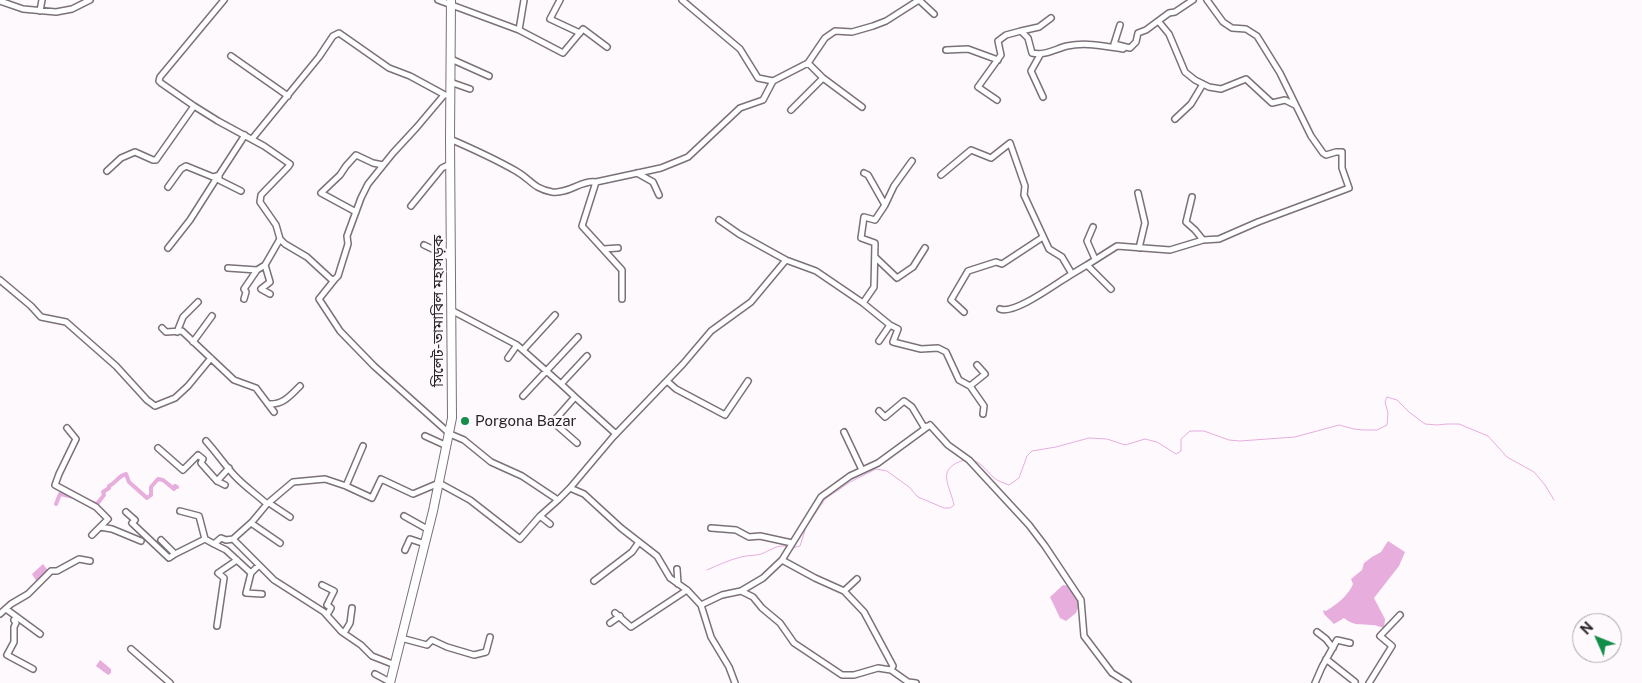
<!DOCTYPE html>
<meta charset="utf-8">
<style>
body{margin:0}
#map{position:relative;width:1642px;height:683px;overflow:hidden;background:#fef9fd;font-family:"Public Sans",sans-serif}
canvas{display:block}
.north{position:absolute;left:1572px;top:613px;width:50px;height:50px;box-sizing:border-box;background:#fef9fd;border:1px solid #a9a4a8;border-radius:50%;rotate:314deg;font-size:14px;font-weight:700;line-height:20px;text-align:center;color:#292528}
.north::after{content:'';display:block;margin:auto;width:18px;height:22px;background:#138d49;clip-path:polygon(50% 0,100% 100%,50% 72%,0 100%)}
</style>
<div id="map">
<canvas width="1642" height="683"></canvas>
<div class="north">N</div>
</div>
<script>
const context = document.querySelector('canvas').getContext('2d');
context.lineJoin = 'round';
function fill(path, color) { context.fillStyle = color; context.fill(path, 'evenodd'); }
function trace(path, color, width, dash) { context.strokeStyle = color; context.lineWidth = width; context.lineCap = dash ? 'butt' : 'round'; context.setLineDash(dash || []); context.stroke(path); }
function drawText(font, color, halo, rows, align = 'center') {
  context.font = font + ' "Public Sans","Noto Sans Bengali",sans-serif'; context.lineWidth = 5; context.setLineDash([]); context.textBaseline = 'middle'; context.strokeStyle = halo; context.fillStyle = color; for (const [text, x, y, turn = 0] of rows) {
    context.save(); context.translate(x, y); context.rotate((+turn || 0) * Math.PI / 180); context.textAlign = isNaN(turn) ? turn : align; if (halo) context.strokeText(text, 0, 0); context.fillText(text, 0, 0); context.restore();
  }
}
fill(new Path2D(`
 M 1388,541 L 1405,552 L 1399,566 L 1374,598 L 1385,619 L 1384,628 C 1380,627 1376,625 1372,625 C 1361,624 1353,626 1344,618 L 1334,624 L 1324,614 L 1323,610 L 1326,611 C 1336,605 1349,595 1353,584 L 1351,579 L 1362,570 L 1364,563 L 1372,557 L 1381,552 Z
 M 43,564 L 49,572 L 37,582 L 32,574 Z
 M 1063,585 L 1070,586 L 1080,603 L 1076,613 L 1066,621 L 1060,618 L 1050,597 Z
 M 100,660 L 111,669 L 111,673 L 108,675 L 96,666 Z`), '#e6addd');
trace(new Path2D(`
 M 970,459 C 981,462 986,470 993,477 C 997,481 1004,483 1009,485 L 1019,478 L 1027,456 L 1032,451 L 1056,447 L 1089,438 L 1107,439 L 1125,445 L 1145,439 L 1157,442 L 1176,454 L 1181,451 L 1181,439 L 1190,431 L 1204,431 L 1229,440 L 1240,441 L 1295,437 L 1339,425 L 1354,429 L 1363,430 L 1377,430 L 1387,425 L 1388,413 L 1385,402 L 1387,397 L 1397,400 L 1409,412 L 1425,424 L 1437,425 L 1447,424 L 1459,424 L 1488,436 L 1507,457 L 1534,472 L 1545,485 L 1554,500
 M 792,548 L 800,546 L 806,527 L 825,499 L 850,482 L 876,469 L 887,471 L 909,487 L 918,497 L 944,508 L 950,508 L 954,505 C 950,485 935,469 964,460
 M 707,570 C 718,565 729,560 741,557 C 748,555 755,556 761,554 C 770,551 778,543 788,547`), '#e6addd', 1);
trace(new Path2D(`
 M 85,501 L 97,504 L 104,495 L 103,492 L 109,488 L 109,486 C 116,483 118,476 126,474 L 129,482 L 147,498 L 151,495 L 151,487 L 158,479 L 163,480 L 174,489 L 175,486 L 177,487
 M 56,504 L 60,494 L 74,497`), '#e6addd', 4);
const minor = new Path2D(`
 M 438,0 L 519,30 L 563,53 L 583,29 L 607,47
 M 560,0 L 550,19 L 580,33
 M 682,0 L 740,49 L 758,78 L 773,81
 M 919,0 L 934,14
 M 0,1 L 23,9 L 56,12 L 72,9 L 90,0
 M 40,11 L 42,0
 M 1051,18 L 1039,27 L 1021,31 L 1028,38 L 1032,53 C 1045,56 1055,49 1067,46 C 1086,42 1105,46 1123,49 L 1125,47
 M 1159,22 L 1169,34 L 1185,72 L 1195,80 L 1209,87 L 1221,89 L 1246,79 L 1272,103 L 1285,100 L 1295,105
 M 1120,25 L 1114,44 L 1130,48 L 1136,42 L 1138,33 L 1146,30 L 1169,13 L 1175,12 L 1193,0
 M 519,30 L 524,0
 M 946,50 L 968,49 L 998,60
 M 1040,55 L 1031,71 L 1043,97
 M 231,56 L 288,96
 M 451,59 L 489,76
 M 808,63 L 823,78 L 862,107
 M 450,82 L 470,89
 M 997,100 L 978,87 L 1001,55 L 998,41 L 1006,35 L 1021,31
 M 194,106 L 161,83 L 159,81 L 160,77 L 224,0
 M 791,110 L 823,78
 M 1175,119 L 1191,104 L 1203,84
 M 252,139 L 319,57 L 333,36 L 339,33 L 389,68 L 410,76 L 445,95
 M 450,139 C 473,149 495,159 516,171 C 532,180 532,188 552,192 C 569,194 581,180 596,182 L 661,168 L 688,157 L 740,108 L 763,100 L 773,81 L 808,63 L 825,38 L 835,31 L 852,32 L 873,26 L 886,21 L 919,0
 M 107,171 L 121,158 L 135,152 L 153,160 L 156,160 L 194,106 L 218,121 L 264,146 L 290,164 L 288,167 L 261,195 L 260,202 L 276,225 L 280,239 L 285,244 L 307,257 L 332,280 L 335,279 L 338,276 L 348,244 L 347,236 L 361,198 L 368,184 L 393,153 L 417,127 L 444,95
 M 637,173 L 653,182 L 659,195
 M 864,173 L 868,175 L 885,205 L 875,220 L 864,217 L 861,238 L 875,243 L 874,287 L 863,303 L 890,325 L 898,329 L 893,342 L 921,349 L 938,348 L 946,352 L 959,380 L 970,386 L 984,406 L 983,414
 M 941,175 L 971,150 L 991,158 L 1010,143 L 1025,186 L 1024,195 L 1049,249 L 1062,257 L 1072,274 L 1087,265
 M 219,176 L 219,180 L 241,191
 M 596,182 L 582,226 L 622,270 L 622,299
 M 168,187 L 181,169 L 186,166 L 213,177 L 219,175 L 245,135
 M 1138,193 L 1145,223 L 1139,248
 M 1192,197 L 1186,222 L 1195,230 L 1203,240
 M 885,205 L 894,186 L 912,161
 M 411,206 L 442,168 L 450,164
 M 356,212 L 321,193 L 340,175 L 346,166 L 356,155 L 373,163 L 383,165
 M 719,220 L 739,234 L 786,260 L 816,271 L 863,303
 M 1093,227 L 1087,241 L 1095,259
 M 424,245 L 451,258
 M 168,248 L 190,220 L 218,176
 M 604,249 L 618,248
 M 875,257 L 897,278 L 913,267 L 925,248
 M 265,265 L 280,239
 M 228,268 L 257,270
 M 335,279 L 319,299 L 340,331 L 374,366 L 450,434 L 464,440 L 491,462 L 522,476 L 558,500 L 570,488 L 613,437 L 683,364 L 711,331 L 751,302 L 786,260
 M 0,280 L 31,306 L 41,317 L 66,322 L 116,366 L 147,400 L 155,406 L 175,398 L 188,386 L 211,358
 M 1111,289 L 1087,265 L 1117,246 L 1170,250 L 1203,240 L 1219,239 L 1258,222 L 1349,188 L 1342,168 L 1342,152 L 1336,152 L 1326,155 L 1323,153 L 1311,136 L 1280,73 L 1257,36 L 1246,29 L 1232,28 L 1223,22 L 1207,0
 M 244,299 L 246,292 L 244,289 L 257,270 L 265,265 L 270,282 L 261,289 L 270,294
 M 1000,309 C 1015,315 1058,282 1072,274
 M 451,310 L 517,345 L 508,358
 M 964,312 L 951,300 L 968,271 L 996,262 L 1002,264 L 1043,237
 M 162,328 L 166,332 L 182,331 L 234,380 L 256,388 L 274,412
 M 177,332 L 183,317 L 198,302
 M 879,341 L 890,325
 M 193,342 L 212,316
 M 517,345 L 561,384 L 587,356
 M 523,350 L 555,315
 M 667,381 L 676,389 L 725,415 L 748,381
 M 561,384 L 575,397 L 553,422 L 577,443
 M 970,386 L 985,374 L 977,365
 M 523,396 L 578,337
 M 575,397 L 616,434
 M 268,404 C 283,405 290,396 300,386
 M 879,411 L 885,417 L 904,401 L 912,407 L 924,427 L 927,426
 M 930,425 L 948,445 L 969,460 L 1029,525 L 1045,546 L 1081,600 L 1084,636 L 1112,673 L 1128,683
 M 67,428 L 76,439 L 59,474 L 55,485 L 96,507 L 108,519 L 100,527
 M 844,432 L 862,470
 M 425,436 L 447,446
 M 206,441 C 216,452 224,464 234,475 C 244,486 256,494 267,504
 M 158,448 L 183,470 L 198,455 L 203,459 L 201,463 L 217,481 L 229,468
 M 217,481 L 225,485
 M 346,486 L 372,498 L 381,479 L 413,494 L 439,483 L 470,500 L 520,539 L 540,516
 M 570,488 L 584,494 L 621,528 L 657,556 L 670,578 L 687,590 L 701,605 L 711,637 L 729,667 L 735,683
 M 269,503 L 290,517
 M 180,511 L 199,516 L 205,539
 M 126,512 L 135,520 L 132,523 L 169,558 L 175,554
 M 404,516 L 429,530
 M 251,523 L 280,543
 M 550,524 L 540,516 L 558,500
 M 711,528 L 736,530 L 749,537 L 760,536 L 792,543
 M 92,535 L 100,527 L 112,529 L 141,541
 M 233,539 L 274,580 L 324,612 L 342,632 L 361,645 L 372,656 L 395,665
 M 161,540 L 175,554 L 205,539 L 214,544
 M 405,550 L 410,539 L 425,544
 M 782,560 L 821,497 L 850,476 L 878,463 L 930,425
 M 259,565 L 251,573 L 226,550 L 214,544 L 221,538 L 226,540 L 233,539 L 252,522 L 267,504 L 293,482 L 325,479 L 346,486 L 363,446
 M 677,569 L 678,584
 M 251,573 L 246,593 L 262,594
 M 594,581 L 632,552 L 639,542
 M 322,585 L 334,591 L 327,605 L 331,608 L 327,615
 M 741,591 L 753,597 L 762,608 L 780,623 L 794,643 L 842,675 L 854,675 L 878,668 L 891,670 L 908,682 L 916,683
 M 844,591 L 857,579
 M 701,605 L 722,595 L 741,591 L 763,578 L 782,560 L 815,578 L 844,591 L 864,612 L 893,666 L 891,670
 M 6,609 L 40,634
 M 615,613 L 631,627 L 687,590
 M 0,614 L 11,604 L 28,594 L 51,571 L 57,571 L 79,559 L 90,561
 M 17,617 L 14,620 L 16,623 L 14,627 L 14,642 L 7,655 L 33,669
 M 610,623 L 620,616
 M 217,626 L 224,578 L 218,573 L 237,560
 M 1317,632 L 1326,639 L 1333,648
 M 344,633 L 350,623 L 352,608
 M 401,638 L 427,645 L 432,640 L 447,647 L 474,655 L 486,652 L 490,637
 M 131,649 L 170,683
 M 1326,659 L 1355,682
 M 375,674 L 390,682
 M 1315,683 L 1322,667 L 1337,640 L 1350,643
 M 1369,683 L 1392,646 L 1380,636 L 1400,615`);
const highway = new Path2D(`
 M 390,683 L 433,511 L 452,418 L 450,139 L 451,0`);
trace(minor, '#7b7179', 8);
trace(highway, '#7b7179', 10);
trace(minor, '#fff', 5);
trace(highway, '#fff', 8);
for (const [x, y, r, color] of [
 [465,421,5,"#138d49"]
]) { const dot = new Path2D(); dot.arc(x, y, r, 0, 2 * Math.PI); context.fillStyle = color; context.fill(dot); trace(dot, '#fef9fd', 2); }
drawText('15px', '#292528', '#fef9fd', [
 ["সিলেট-তামাবিল মহাসড়ক",438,311,-90]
]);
drawText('15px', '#292528', '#fef9fd', [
 ["Porgona Bazar",475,421]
], 'left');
</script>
